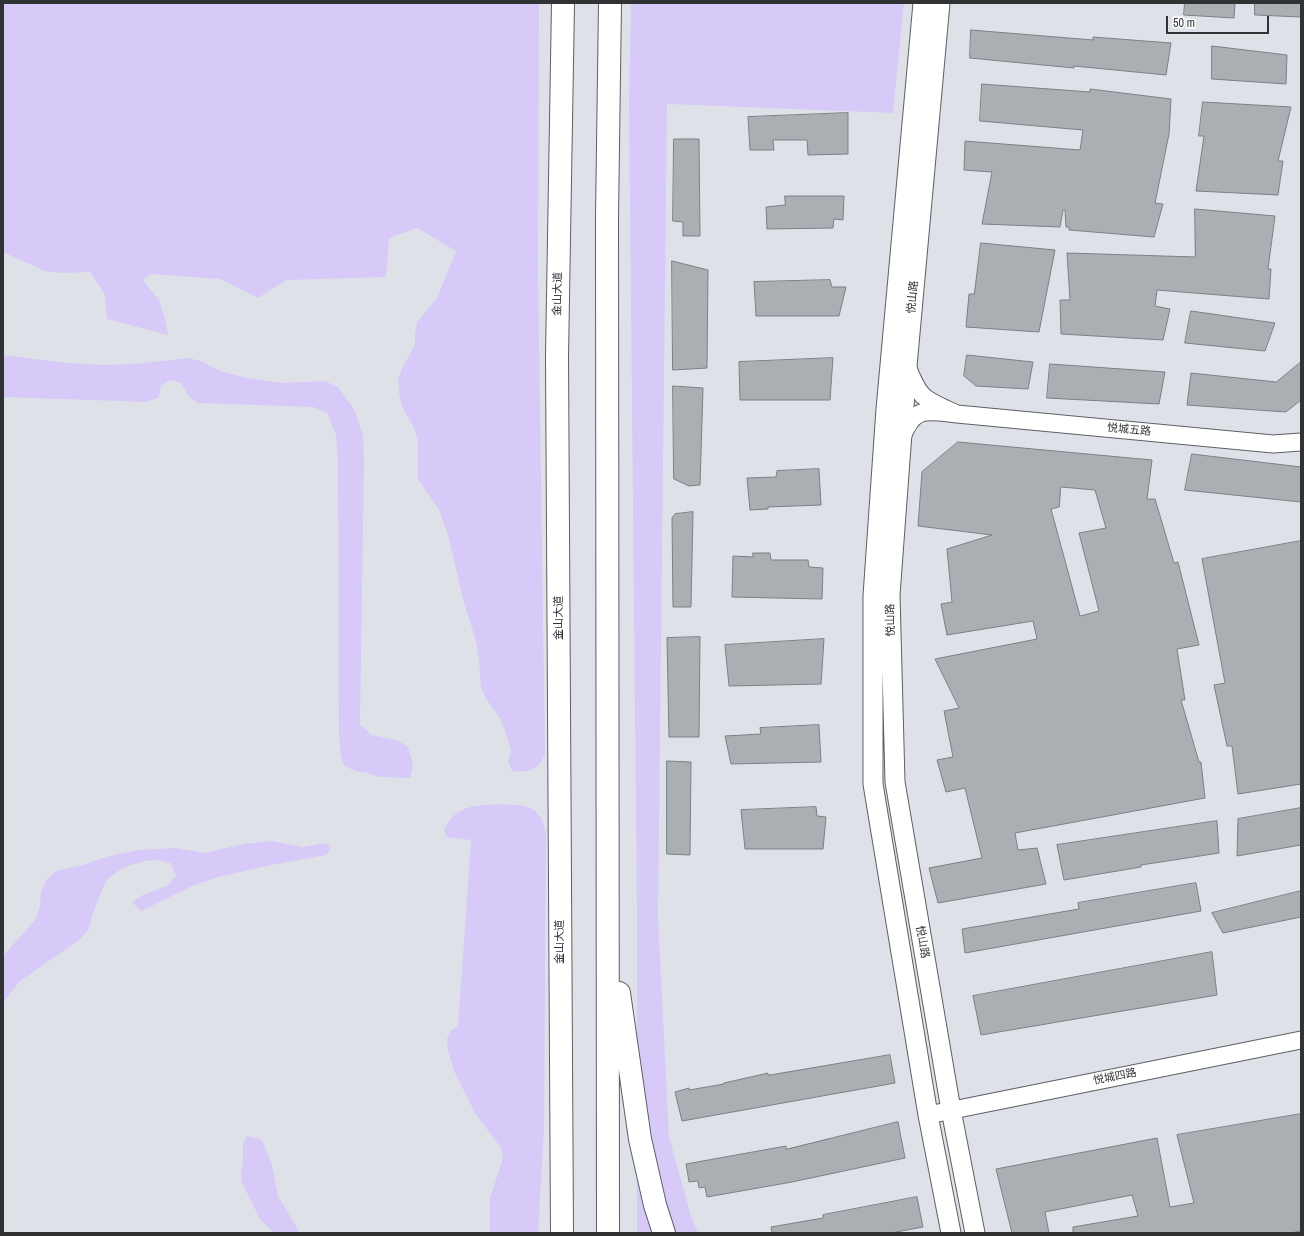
<!DOCTYPE html>
<meta charset="utf-8">
<style>
body{margin:0}
#map{position:relative;width:1304px;height:1236px;overflow:hidden;background:#dee2e8;font-family:"Archivo Narrow",sans-serif}
canvas{display:block}
.frame{position:absolute;inset:0;border:4px solid #303234;pointer-events:none}
.scale{position:absolute;left:1166px;top:16px;width:103px;height:18px;box-sizing:border-box;border:2px solid #303234;border-top:0;padding-left:5px;font-size:12px;line-height:14px;white-space:nowrap;color:#303234;-webkit-text-stroke:3px #fff;paint-order:stroke}
</style>
<div id="map">
<canvas width="1304" height="1236"></canvas>
<div class="frame"></div>
<div class="scale">50 m</div>
</div>
<script>
const context = document.querySelector('canvas').getContext('2d');
context.lineJoin = 'round';
function fill(path, color) { context.fillStyle = color; context.fill(path, 'evenodd'); }
function trace(path, color, width, dash) { context.strokeStyle = color; context.lineWidth = width; context.lineCap = dash ? 'butt' : 'round'; context.setLineDash(dash || []); context.stroke(path); }
function drawText(font, color, halo, rows, align = 'center') {
  context.font = font + ' "Archivo Narrow","Noto Sans SC",sans-serif'; context.lineWidth = 3; context.setLineDash([]); context.textBaseline = 'middle'; context.strokeStyle = halo; context.fillStyle = color; for (const [text, x, y, turn = 0] of rows) {
    context.save(); context.translate(x, y); context.rotate((+turn || 0) * Math.PI / 180); context.textAlign = isNaN(turn) ? turn : align; if (halo) context.strokeText(text, 0, 0); context.fillText(text, 0, 0); context.restore();
  }
}
fill(new Path2D(`
 M 3,3 L 539,3 L 538,270 L 545,754 C 538,770 529,773 512,771 L 508,761 L 511,750 L 504,728 L 500,718 L 486,699 L 481,687 L 479,659 L 475,637 L 464,603 L 448,535 L 439,510 L 418,479 L 418,441 L 414,428 L 402,406 L 399,393 L 398,380 L 402,368 L 415,345 L 415,334 L 417,322 L 437,298 L 456,251 L 417,228 L 389,238 L 386,277 L 286,280 L 258,298 L 220,279 L 150,274 L 143,280 L 159,300 L 165,319 L 168,335 L 107,319 L 105,295 L 90,272 L 61,273 L 45,271 L 3,252 Z
 M 631,3 L 904,3 L 893,113 L 667,104 L 658,917 L 669,1137 L 691,1216 L 698,1233 L 637,1233 L 637,917 L 629,103 Z
 M 3,355 L 67,363 L 103,365 L 134,364 L 189,358 L 200,361 L 223,372 L 247,378 L 282,383 L 325,381 L 339,388 L 354,409 L 363,435 L 364,460 L 360,724 L 371,735 L 396,740 L 407,746 L 411,756 L 413,767 L 410,778 L 379,777 L 368,773 L 356,771 L 344,766 L 341,755 L 339,738 L 338,460 L 336,435 L 327,413 L 313,407 L 197,403 L 188,395 L 181,383 L 170,380 L 161,386 L 159,397 L 147,402 L 3,397 Z
 M 497,804 C 510,805 530,803 539,815 C 544,820 545,830 546,836 L 544,1130 L 538,1233 L 490,1233 L 490,1198 L 503,1158 L 501,1148 L 475,1113 L 454,1071 L 448,1050 L 447,1039 L 451,1030 L 458,1027 L 471,840 L 446,837 L 444,829 C 458,804 472,807 497,804 Z
 M 272,841 L 303,847 L 319,844 L 328,844 L 330,849 L 327,855 L 276,864 L 218,877 L 192,886 L 141,911 L 132,902 L 143,895 L 168,885 L 176,875 L 170,863 L 157,860 L 145,861 L 130,865 L 118,871 L 108,879 L 102,890 L 92,916 L 89,929 L 79,940 L 20,981 L 3,1003 L 3,956 L 36,919 L 40,906 L 41,892 L 46,880 L 56,871 L 83,865 L 109,856 L 138,850 L 176,848 L 204,853 L 244,844 Z
 M 247,1136 L 262,1140 L 272,1164 L 278,1196 L 300,1233 L 274,1233 L 260,1219 L 242,1183 L 241,1175 L 243,1160 L 243,1143 Z`), '#d7caf8');
const building = new Path2D(`
 M 1185,3 L 1235,3 L 1234,18 L 1184,15 Z
 M 1255,3 L 1301,3 L 1301,17 L 1255,15 Z
 M 971,30 L 1093,40 L 1093,37 L 1171,43 L 1166,75 L 1074,66 L 1074,68 L 970,58 Z
 M 1212,46 L 1287,55 L 1286,84 L 1212,79 Z
 M 982,84 L 1090,92 L 1090,89 L 1171,99 L 1169,134 L 1155,203 L 1163,204 L 1154,237 L 1069,230 L 1069,227 L 1066,227 L 1065,210 L 1063,210 L 1060,227 L 982,224 L 992,172 L 964,170 L 965,141 L 1080,150 L 1083,130 L 980,121 Z
 M 1203,102 L 1291,107 L 1278,161 L 1283,161 L 1278,195 L 1196,191 L 1204,136 L 1199,136 Z
 M 848,113 L 848,154 L 808,155 L 807,140 L 773,140 L 774,150 L 750,150 L 748,117 Z
 M 674,139 L 699,139 L 700,236 L 683,236 L 683,222 L 673,221 Z
 M 785,196 L 844,196 L 843,220 L 834,219 L 833,228 L 767,229 L 766,207 L 785,205 Z
 M 1195,209 L 1275,216 L 1268,269 L 1271,269 L 1269,299 L 1157,290 L 1155,306 L 1170,309 L 1163,340 L 1061,334 L 1060,300 L 1070,300 L 1067,253 L 1195,257 Z
 M 981,243 L 1055,250 L 1039,332 L 966,327 L 969,294 L 974,294 Z
 M 672,261 L 708,270 L 707,368 L 673,370 Z
 M 830,280 L 832,287 L 846,287 L 839,316 L 756,316 L 754,282 Z
 M 1191,311 L 1275,323 L 1265,351 L 1185,343 Z
 M 967,355 L 1033,362 L 1028,389 L 976,386 L 964,376 Z
 M 833,358 L 830,400 L 740,400 L 739,362 Z
 M 1301,362 L 1301,400 L 1286,412 L 1187,405 L 1191,373 L 1276,382 Z
 M 1050,364 L 1165,372 L 1159,404 L 1047,398 Z
 M 673,386 L 703,388 L 700,485 L 689,486 L 674,479 Z
 M 958,442 L 1152,460 L 1147,499 L 1155,499 L 1174,563 L 1178,562 L 1199,645 L 1177,649 L 1185,700 L 1181,700 L 1199,762 L 1201,762 L 1205,798 L 1015,833 L 1018,850 L 1037,848 L 1046,884 L 938,903 L 929,868 L 982,858 L 965,788 L 946,792 L 937,760 L 953,757 L 944,711 L 959,708 L 935,659 L 1037,639 L 1033,621 L 947,635 L 941,604 L 952,602 L 947,549 L 992,535 L 918,526 L 922,472 ZM 1061,487 L 1095,490 L 1106,528 L 1079,533 L 1099,611 L 1080,616 L 1051,509 L 1059,507 Z
 M 1192,454 L 1301,467 L 1301,502 L 1185,490 Z
 M 819,469 L 821,505 L 768,507 L 768,509 L 750,510 L 747,478 L 776,477 L 777,471 Z
 M 693,512 L 691,607 L 673,607 L 672,518 L 675,514 Z
 M 1301,541 L 1301,784 L 1238,794 L 1232,746 L 1227,746 L 1214,685 L 1225,683 L 1202,559 Z
 M 753,553 L 770,553 L 771,560 L 808,560 L 809,567 L 823,568 L 822,599 L 732,597 L 733,556 L 753,557 Z
 M 700,637 L 699,737 L 669,737 L 667,638 Z
 M 824,639 L 821,684 L 729,686 L 725,645 Z
 M 819,725 L 821,762 L 731,764 L 725,736 L 761,734 L 760,728 Z
 M 667,761 L 691,762 L 690,855 L 667,854 Z
 M 816,807 L 817,816 L 826,817 L 823,849 L 745,849 L 741,810 Z
 M 1301,808 L 1301,845 L 1237,856 L 1238,819 Z
 M 1217,821 L 1219,853 L 1141,865 L 1141,867 L 1064,880 L 1057,845 Z
 M 1196,883 L 1201,911 L 965,953 L 962,929 L 1079,909 L 1078,903 Z
 M 1301,891 L 1301,917 L 1223,933 L 1212,913 Z
 M 1212,952 L 1217,995 L 981,1035 L 973,996 Z
 M 890,1055 L 895,1083 L 682,1121 L 675,1092 L 689,1088 L 689,1090 L 724,1084 L 724,1083 L 768,1073 L 768,1075 Z
 M 1301,1114 L 1301,1231 L 1290,1233 L 1073,1233 L 1073,1227 L 1138,1216 L 1132,1195 L 1045,1212 L 1049,1233 L 1012,1233 L 996,1169 L 1157,1138 L 1170,1207 L 1194,1203 L 1177,1135 Z
 M 898,1122 L 905,1158 L 792,1182 L 707,1197 L 705,1187 L 699,1188 L 698,1181 L 689,1182 L 686,1164 L 786,1146 L 786,1149 Z
 M 917,1197 L 923,1227 L 891,1233 L 772,1233 L 771,1227 L 823,1218 L 823,1215 Z`);
fill(building, '#a9afb3');
trace(building, '#7a8084', 1);
const tertiary = new Path2D(`
 M 957,414 L 1273,444 L 1301,442
 M 902,437 C 915,405 927,411 957,414 C 924,399 920,400 907,366
 M 928,1115 L 1301,1040`);
const secondary = new Path2D(`
 M 923,3 L 886,409 L 873,596 L 873,784 L 928,1115 L 951,1233
 M 940,3 L 907,366 L 890,595 L 895,782 L 951,1110 L 975,1233`);
const trunk = new Path2D(`
 M 619,993 L 640,1139 L 655,1205 L 664,1233
 M 562,1233 L 557,356 L 563,3
 M 608,1233 L 607,217 L 610,3`);
trace(tertiary, '#5c6065', 19);
trace(secondary, '#5c6065', 21);
trace(trunk, '#5c6065', 24);
trace(tertiary, '#fff', 17);
trace(secondary, '#fff', 19);
trace(trunk, '#fff', 22);
drawText('11px', '#303234', '#fff', [
 ["金山大道",558,294,-89],
 ["悦山路",913,297,-85],
 ["悦城五路",1129,430,5],
 ["金山大道",559,618,-90],
 ["悦山路",891,620,-91],
 ["金山大道",560,942,-90],
 ["悦山路",922,942,80],
 ["悦城四路",1115,1077,-11]
]);
</script>
